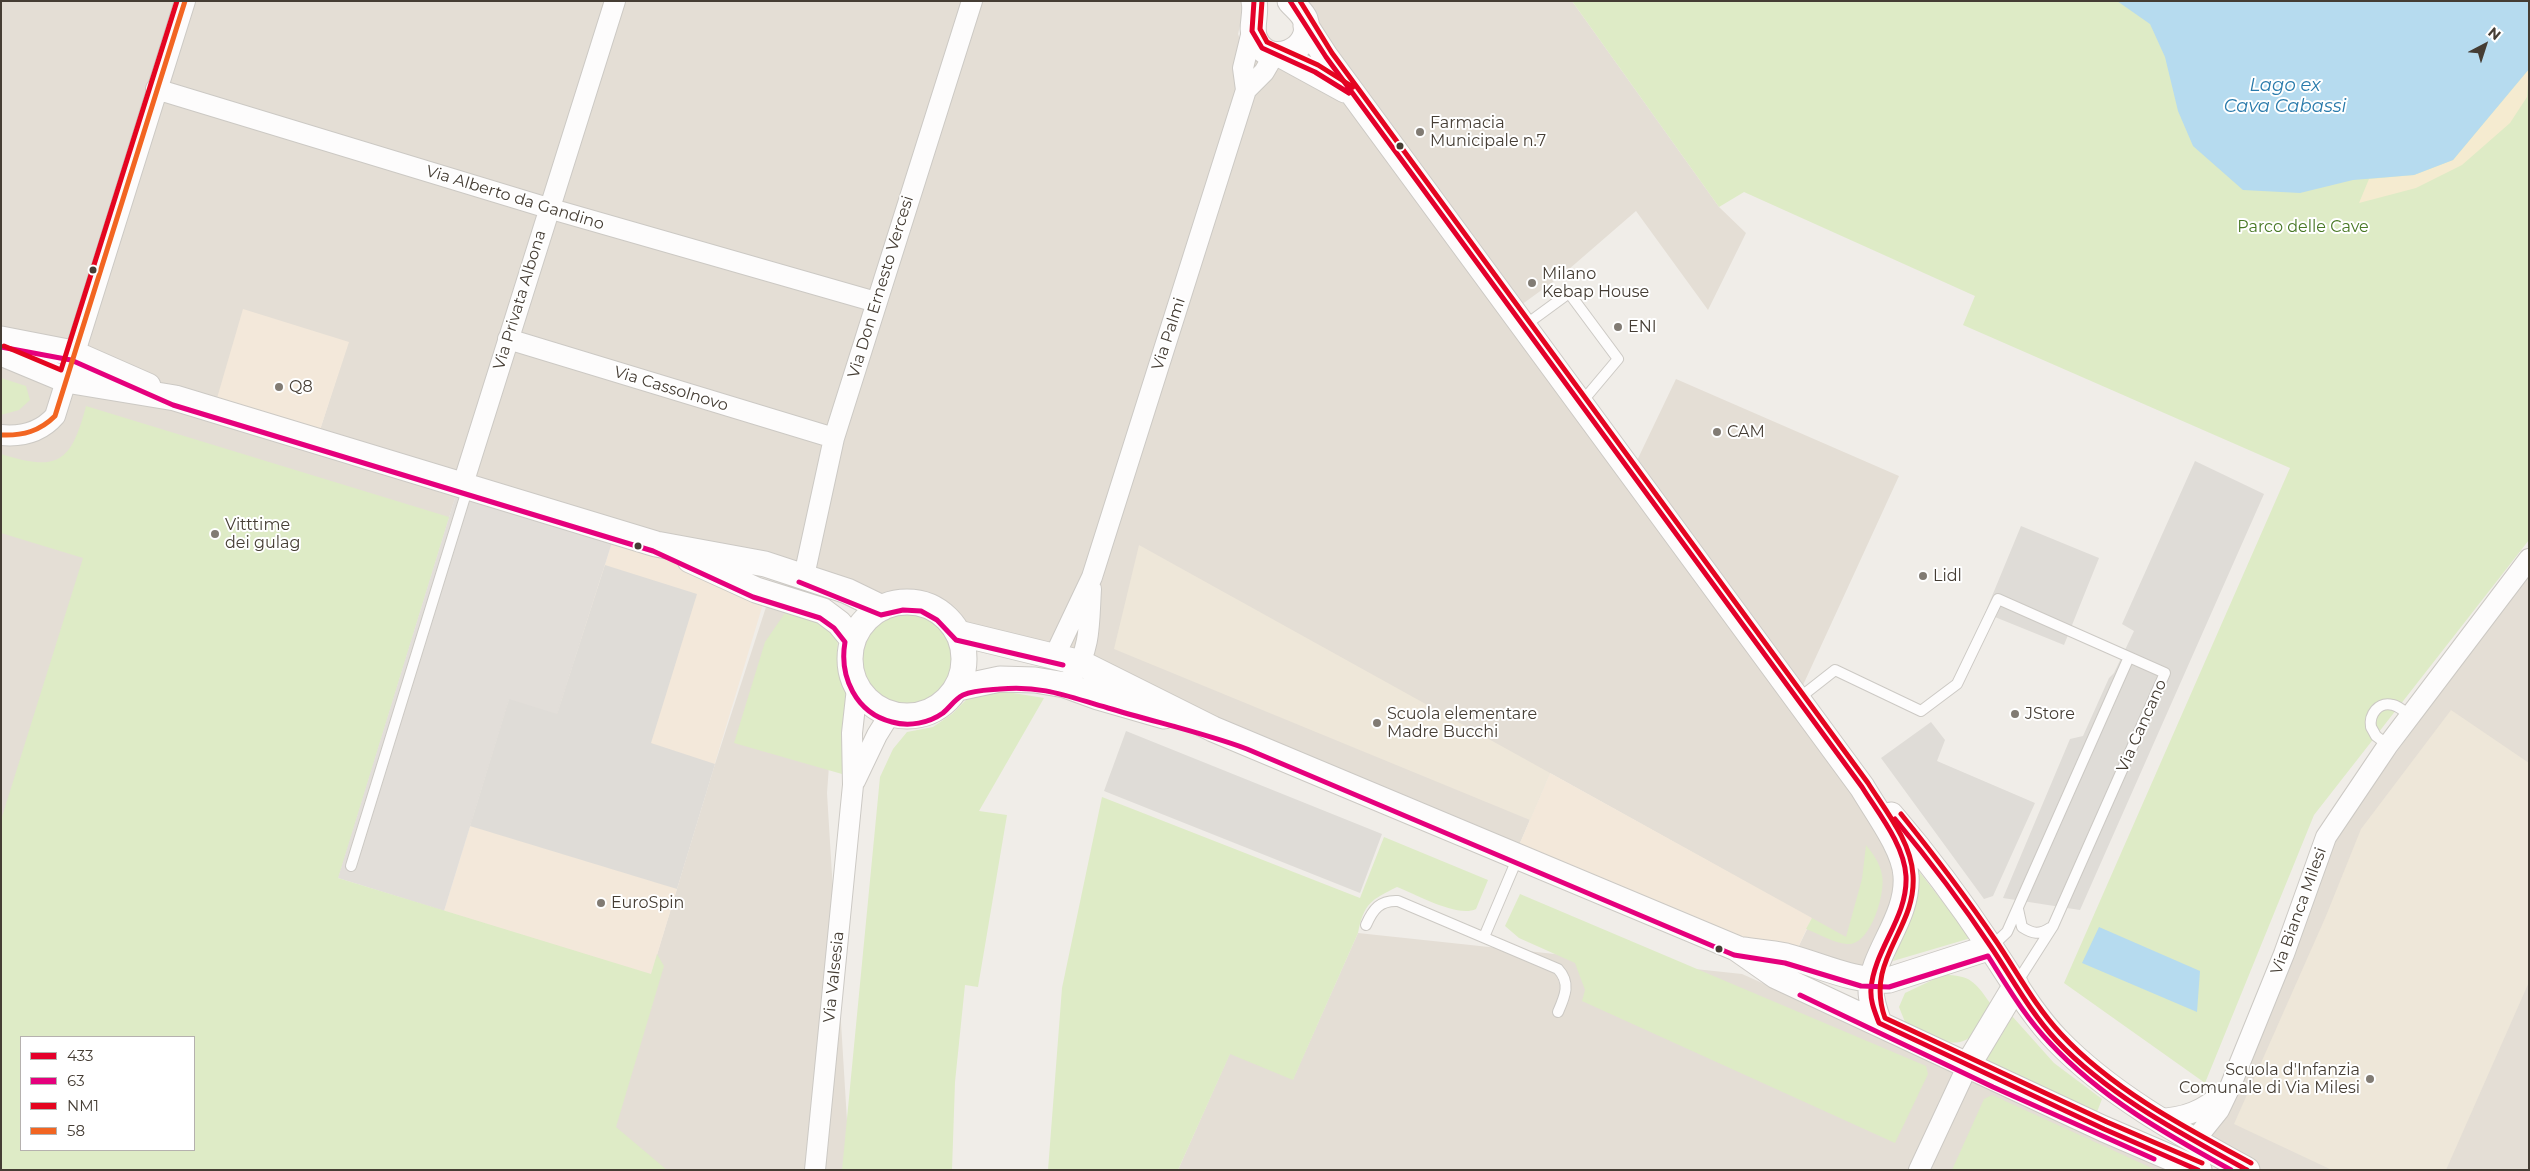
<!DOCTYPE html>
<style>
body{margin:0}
#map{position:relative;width:2530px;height:1171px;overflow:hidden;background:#f0ede8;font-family:Montserrat,sans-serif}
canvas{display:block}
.frame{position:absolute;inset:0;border:2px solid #453d34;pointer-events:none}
.legend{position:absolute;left:20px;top:1036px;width:175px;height:115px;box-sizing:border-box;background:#fff;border:1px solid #b5b1ae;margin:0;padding:6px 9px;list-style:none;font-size:15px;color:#453d34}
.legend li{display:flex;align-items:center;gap:10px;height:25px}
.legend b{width:25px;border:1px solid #b5b1ae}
.north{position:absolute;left:2460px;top:20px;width:50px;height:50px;-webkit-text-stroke:4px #fff;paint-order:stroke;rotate:40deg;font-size:14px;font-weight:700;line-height:20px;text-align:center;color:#453d34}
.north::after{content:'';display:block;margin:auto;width:18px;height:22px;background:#453d34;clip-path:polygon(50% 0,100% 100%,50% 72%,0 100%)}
</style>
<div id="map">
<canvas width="2530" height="1171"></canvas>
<div class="frame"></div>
<ul class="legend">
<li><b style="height:6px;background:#e4002b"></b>433</li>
<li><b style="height:6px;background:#e5007d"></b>63</li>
<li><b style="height:6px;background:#e40520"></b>NM1</li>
<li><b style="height:6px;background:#f26522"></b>58</li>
</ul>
<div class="north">N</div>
</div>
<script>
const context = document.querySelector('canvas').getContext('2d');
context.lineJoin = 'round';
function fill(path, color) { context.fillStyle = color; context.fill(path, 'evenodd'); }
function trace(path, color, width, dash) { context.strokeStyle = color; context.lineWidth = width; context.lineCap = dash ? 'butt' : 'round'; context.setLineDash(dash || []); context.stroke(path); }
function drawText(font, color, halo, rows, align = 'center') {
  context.font = font + ' Montserrat,sans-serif'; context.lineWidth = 4; context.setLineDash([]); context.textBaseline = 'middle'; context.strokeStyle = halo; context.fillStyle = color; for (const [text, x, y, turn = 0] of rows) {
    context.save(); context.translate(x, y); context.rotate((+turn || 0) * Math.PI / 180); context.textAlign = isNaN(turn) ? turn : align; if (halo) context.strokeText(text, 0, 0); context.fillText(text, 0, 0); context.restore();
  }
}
fill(new Path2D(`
 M 1,1 L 1242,1 L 1244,9 L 1238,34 L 1243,47 L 1260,64 L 1310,75 L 1346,104 L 1862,803 L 1892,866 L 1894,890 L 1870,972 L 1793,958 L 1812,919 L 1550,773 L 1517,850 L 964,626 L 946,605 L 923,595 L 902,594 L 882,598 L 661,538 L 318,436 L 348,342 L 215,405 L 1,333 Z
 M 1292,1 L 1572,1 L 1719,207 L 1746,233 L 1708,310 L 1636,211 L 1561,276 L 1510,313 Z
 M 1,361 L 459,485 L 338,879 L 651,974 L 715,764 L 766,607 L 787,610 L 835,685 L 827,793 L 850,1170 L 1,1170 ZM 21,1037 L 194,1037 L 194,1150 L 21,1150 Z
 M 1676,379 L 1899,476 L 1798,696 L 1631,473 Z
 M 2529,571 L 2529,1170 L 2262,1170 L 2204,1139 L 2336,835 Z
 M 1358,933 L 1742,974 L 2184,1170 L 1178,1170 L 1230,1053 L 1293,1079 Z`), '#e4ded5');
fill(new Path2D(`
 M 243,309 L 349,342 L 318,436 L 215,405 Z
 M 615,533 L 766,594 L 651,975 L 444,911 L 509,699 L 557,714 Z
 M 1550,773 L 1812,918 L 1793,958 L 1517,850 Z`), '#f3e8da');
fill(new Path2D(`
 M 459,485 L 615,533 L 557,715 L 509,700 L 444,911 L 338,878 Z`), '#e2ded9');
fill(new Path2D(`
 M 1139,545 L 1550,773 L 1530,820 L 1114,649 Z
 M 2451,710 L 2529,763 L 2529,982 L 2446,1170 L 2332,1170 L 2234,1124 L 2326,916 L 2361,829 Z`), '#eee7d9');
fill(new Path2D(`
 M 1572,1 L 2529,1 L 2529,540 L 2314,815 L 2205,1083 L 2064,983 L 2290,468 L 1963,325 L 1975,296 L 1744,192 L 1719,207 Z
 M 1,378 L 26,386 L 30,400 L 19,410 L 1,415 Z
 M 86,406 L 449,517 L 338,878 L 651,974 L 657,954 L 664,966 L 616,1127 L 667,1170 L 1,1170 L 1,820 L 83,558 L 1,533 L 1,454 C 58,472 71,463 86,406 ZM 21,1037 L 194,1037 L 194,1150 L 21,1150 Z
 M 787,610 L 825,622 L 838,638 L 837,661 L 846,691 L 842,774 L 734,743 L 765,642 Z
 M859 660a49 49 0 1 1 98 0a49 49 0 1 1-98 0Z
 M 995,690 L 1044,698 L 979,811 L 1007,815 L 978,987 L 965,985 L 955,1082 L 952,1170 L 842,1170 L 880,777 L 893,749 L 907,732 L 933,727 L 952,714 L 970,696 Z
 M 1102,797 L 1360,898 L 1384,837 L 1488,880 L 1476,909 C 1457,918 1416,894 1397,887 C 1371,900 1364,903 1358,933 L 1293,1080 L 1230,1054 L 1178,1170 L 1048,1170 L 1062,988 Z
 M 1866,845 C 1873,854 1880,863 1882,875 C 1886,893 1870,947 1847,944 C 1834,943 1819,934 1806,929 L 1812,918 L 1846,937 L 1862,879 Z
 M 1918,870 L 1971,938 L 1893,961 L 1909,916 Z
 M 1520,894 L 1926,1066 L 1928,1074 L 1895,1143 L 1582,1001 L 1585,990 L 1575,963 L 1519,938 L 1505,926 Z
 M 1943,975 C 1971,975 1975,982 1990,1003 C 1989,1015 1985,1021 1977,1030 C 1957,1057 1928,1034 1905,1022 L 1899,1007 L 1905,993 Z
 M 2012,1016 L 2054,1063 L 2102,1099 L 2097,1112 L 1995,1066 L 1984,1057 L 2001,1036 Z
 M 1992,1095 L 2156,1170 L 1952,1170 L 1984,1099 Z`), '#deebc6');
fill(new Path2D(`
 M 2529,69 L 2527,97 L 2510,123 L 2462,165 L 2416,188 L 2359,203 L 2369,179 L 2414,175 L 2453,160 Z`), '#f5ebd0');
fill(new Path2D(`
 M 2195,461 L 2264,494 L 2080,910 L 2003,898 L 2070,739 L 2083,736 L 2109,678 L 2114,673 L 2134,631 L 2122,624 Z
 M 2021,526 L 2099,558 L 2064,645 L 1985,613 Z
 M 605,565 L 697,594 L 651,743 L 715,764 L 677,889 L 470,826 L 509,699 L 557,714 Z
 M 1931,722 L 1945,740 L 1937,761 L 2035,803 L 1993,896 L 1984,899 L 1881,758 Z
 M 1126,731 L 1382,834 L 1360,893 L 1104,791 Z`), '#dfdcd7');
fill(new Path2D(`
 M 2117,1 L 2529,1 L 2529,69 L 2453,160 L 2414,175 L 2353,180 L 2300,193 L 2243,190 L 2193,146 L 2178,111 L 2165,57 L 2150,24 Z
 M 2099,927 L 2200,971 L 2197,1012 L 2082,963 Z`), '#b6dbef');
const service = new Path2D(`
 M 1524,326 L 1569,293 L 1618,359 L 1581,403
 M 1798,699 L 1835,670 L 1921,711 L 1957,684 L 1998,599 L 2165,673 L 2053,926 L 2016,984
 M 2388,745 L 2376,736 L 2371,727 C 2369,715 2378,701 2393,705 C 2399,706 2405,712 2410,716
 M 351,866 L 468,487
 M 2018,909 L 2022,927 C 2033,934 2039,935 2050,928
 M 1366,925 C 1373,909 1380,900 1398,901 L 1558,969 C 1571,983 1565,996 1558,1012
 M 1484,937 L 1518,857
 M 1991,947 L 2007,932 L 2011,923 L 2129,657`);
const minor = new Path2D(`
 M 156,89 L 548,208 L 876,302
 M 1246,90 L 1264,72 L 1274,55
 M 508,339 L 834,438
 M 1,435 C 22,437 41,432 55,416 L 185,1
 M 463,484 L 615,1
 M 804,576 L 834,438 L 972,1
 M 1055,655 L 1092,577 L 1246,90 L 1243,68 L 1252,31
 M 1073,674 C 1091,650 1089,619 1091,589
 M 855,781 L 877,735 L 890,714
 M 2158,1119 C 2185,1118 2202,1111 2223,1093
 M 2194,1141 L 2219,1110 L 2230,1087 L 2284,954 L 2326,837 L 2388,745 L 2529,559
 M 815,1170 L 853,785 L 852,733 L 857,688
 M 1919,1170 L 1968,1065`);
const tertiary = new Path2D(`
 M 1254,1 C 1257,14 1250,27 1255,39 C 1268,70 1316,50 1305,19 C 1302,12 1295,7 1290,1
 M 1306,26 L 1326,57 L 1862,787 C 1876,811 1905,849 1906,876 C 1909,918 1872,953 1871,990 C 1871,1001 1875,1012 1879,1023
 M 1281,55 L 1345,90
 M 1,339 L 73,353 L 148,386
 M 1,353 L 66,380 L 175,398 L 656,544 L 765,564 L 847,591 L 882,608
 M 690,560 L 756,590 L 823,611 L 839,623 L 853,640
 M850 659a57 57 0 1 1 114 0a57 57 0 1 1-114 0Z
 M 958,633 L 1081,663 L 1213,729 L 1736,948 L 1776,976 L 2104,1129 L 2199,1170
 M 958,688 L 1000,679 L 1035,680 L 1065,685 L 1098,697 L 1164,716
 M 1891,815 C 1927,857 1960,901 1991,948 C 2012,979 2031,1013 2057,1040 C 2110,1095 2180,1133 2247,1170
 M 1743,950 C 1758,952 1772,953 1786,956 C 1821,965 1852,982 1889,980 L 1991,947
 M 1968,1065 L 2016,985`);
trace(service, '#ccc9c4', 12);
trace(minor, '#ccc9c4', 22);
trace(tertiary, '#ccc9c4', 27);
trace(service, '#fdfcfc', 10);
trace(minor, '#fdfcfc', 20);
trace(tertiary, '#fdfcfc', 25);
trace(new Path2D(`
 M 1254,1 L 1252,31 L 1262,48 L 1315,72 L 1349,93
 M 1290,1 L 1326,57 L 1862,787 C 1878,813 1904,844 1906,876 C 1908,918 1874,949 1871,989 C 1870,1001 1875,1012 1879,1023 L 2104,1129 L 2198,1170
 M 1895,819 C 1929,860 1961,902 1991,947 C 2012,978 2030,1012 2056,1040 C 2109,1096 2180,1133 2247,1170`), '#e4002b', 5);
trace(new Path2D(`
 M 1,347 L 71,360 L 173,405 L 653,551 L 753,597 L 820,618 L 834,628 L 845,642 C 839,677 856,713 892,722 C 909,727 929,723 943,713 C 950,707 955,699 963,695 C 974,690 989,690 1000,689 C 1043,685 1069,697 1108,708 C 1154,722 1201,732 1247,749 L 1734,955 L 1785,963 L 1861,986 L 1889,987 L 1988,956 C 2007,986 2025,1017 2050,1043 C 2101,1098 2166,1134 2231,1170
 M 799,582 L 881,615 L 903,610 L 921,611 L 937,620 L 956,640 L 1063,665
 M 1800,995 L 1993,1087 L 2154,1159`), '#e5007d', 5);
trace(new Path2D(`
 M 1262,1 L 1260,29 L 1267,42 L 1318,65 L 1353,87
 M 1300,1 L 1332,53 L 1868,783 C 1885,810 1911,841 1913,875 C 1917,930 1864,959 1885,1018 L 2107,1122 L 2202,1163
 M 4,346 L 61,370 L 177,1
 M 1901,814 C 1934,855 1966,897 1996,941 C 2017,972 2035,1006 2061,1034 C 2113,1090 2184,1127 2251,1163`), '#e40520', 5);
trace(new Path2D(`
 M 1,435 C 23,436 40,431 55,416 L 185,1`), '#f26522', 5);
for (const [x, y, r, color] of [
 [1420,132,5,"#817b73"],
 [1400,146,4.5,"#453d34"],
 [93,270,4.5,"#453d34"],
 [1532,283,5,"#817b73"],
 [1618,327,5,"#817b73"],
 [279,387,5,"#817b73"],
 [1717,432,5,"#817b73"],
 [215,534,5,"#817b73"],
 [638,546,4.5,"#453d34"],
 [1923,576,5,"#817b73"],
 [2015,714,5,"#817b73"],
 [1377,723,5,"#817b73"],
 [601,903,5,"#817b73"],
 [1719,949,4.5,"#453d34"],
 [2370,1079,5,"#817b73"]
]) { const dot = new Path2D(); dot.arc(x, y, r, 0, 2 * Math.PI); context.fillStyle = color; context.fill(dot); trace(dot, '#fff', 2); }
drawText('16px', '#453d34', '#fff', [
 ["Farmacia",1430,123],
 ["Municipale n.7",1430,141],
 ["Milano",1542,274],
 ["Kebap House",1542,292],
 ["ENI",1628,327],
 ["Q8",289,387],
 ["CAM",1727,432],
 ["Vitttime",225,525],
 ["dei gulag",225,543],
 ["Lidl",1933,576],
 ["Scuola elementare",1387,714],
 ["Madre Bucchi",1387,732],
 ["JStore",2025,714],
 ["EuroSpin",611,903],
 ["Scuola d'Infanzia",2360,1070,"right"],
 ["Comunale di Via Milesi",2360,1088,"right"]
], 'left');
drawText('16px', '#453d34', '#fff', [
 ["Via Alberto da Gandino",515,198,17],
 ["Via Don Ernesto Vercesi",881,287,-73],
 ["Via Privata Albona",520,300,-73],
 ["Via Palmi",1169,334,-72],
 ["Via Cassolnovo",671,389,17],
 ["Via Cancano",2142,726,-66],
 ["Via Bianca Milesi",2299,911,-70],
 ["Via Valsesia",834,977,-84]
]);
drawText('16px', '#487825', '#fff', [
 ["Parco delle Cave",2303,227]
]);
drawText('italic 18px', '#297aab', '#fff', [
 ["Lago ex",2285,86],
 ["Cava Cabassi",2285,107]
]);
</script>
